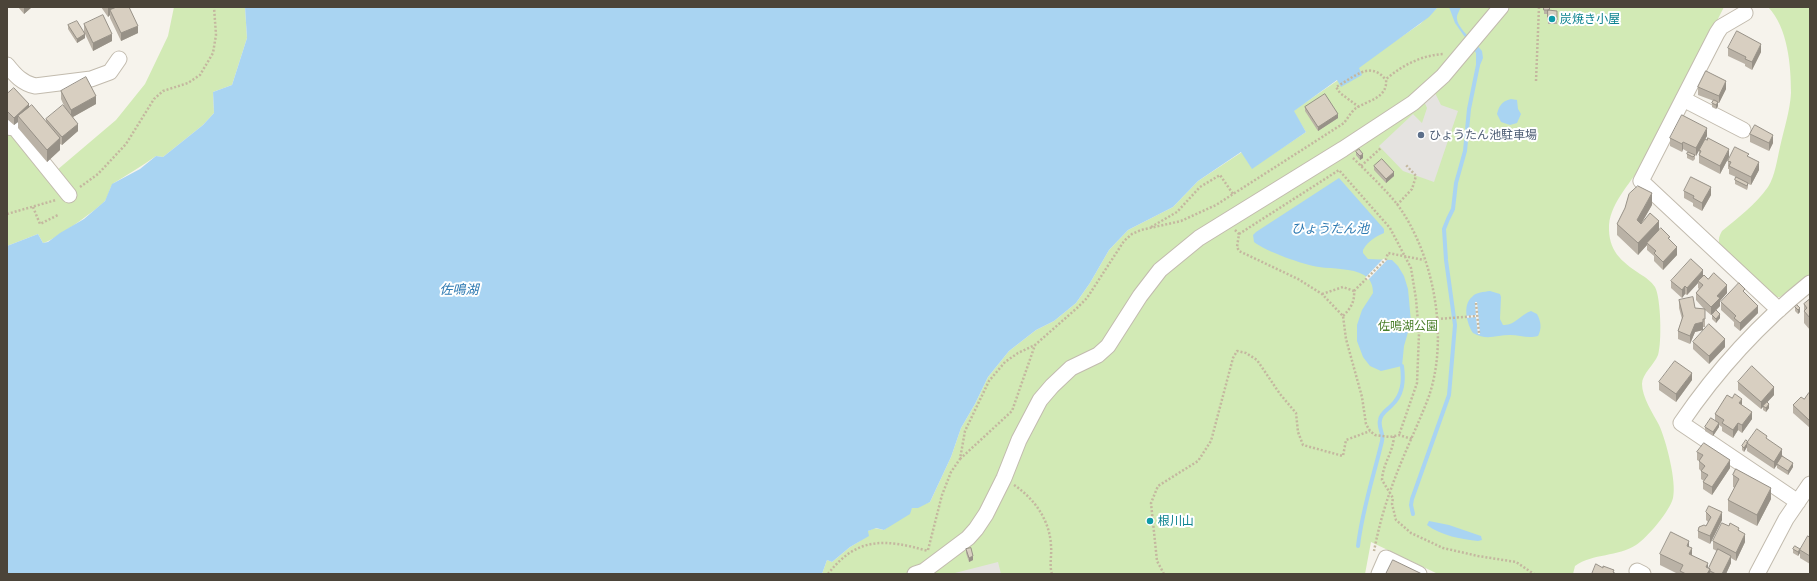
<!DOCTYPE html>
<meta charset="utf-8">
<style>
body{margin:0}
#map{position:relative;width:1817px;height:581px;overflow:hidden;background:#f6f3ec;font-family:"Asap Condensed",sans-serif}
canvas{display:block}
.frame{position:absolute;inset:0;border:8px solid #4b4439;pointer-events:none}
</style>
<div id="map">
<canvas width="1817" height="581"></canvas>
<div class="frame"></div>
</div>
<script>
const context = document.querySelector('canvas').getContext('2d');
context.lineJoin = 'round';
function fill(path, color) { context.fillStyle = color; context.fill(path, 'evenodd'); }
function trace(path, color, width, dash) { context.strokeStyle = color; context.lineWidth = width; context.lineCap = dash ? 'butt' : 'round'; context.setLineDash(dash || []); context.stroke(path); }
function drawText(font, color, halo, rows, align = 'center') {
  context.font = font + ' "Asap Condensed","Noto Sans JP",sans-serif'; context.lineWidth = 4; context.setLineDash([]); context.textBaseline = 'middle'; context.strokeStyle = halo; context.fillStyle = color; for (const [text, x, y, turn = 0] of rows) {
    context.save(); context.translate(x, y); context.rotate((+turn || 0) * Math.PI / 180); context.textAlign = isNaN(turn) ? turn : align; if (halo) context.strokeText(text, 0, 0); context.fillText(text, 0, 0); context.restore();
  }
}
fill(new Path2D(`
 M 174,7 L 245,7 L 247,38 L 232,85 L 213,92 L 214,113 L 203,125 L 163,157 L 156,156 C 142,166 128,174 114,183 C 109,187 109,197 104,202 C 96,210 52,242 43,243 L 38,234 L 7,246 L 7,124 L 50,176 L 116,120 L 145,84 L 168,36 Z
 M 1438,7 L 1724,7 C 1698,58 1673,111 1644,161 C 1633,181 1611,201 1609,225 C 1608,251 1621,261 1640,274 C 1645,277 1652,282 1655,287 C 1661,298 1662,343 1658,355 C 1654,365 1642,374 1642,384 C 1642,397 1653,414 1659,425 C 1666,440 1677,482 1673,498 C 1670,511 1647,538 1636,545 C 1618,557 1593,553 1575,566 L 1573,574 L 1438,574 L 1371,542 L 1365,574 L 822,574 L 827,560 L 832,562 L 850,547 L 860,541 L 868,531 L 874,528 L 884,530 L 912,508 L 930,502 L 951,457 L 961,428 L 975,404 L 988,377 L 1009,351 L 1036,330 L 1054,321 L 1076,303 L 1090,283 L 1109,250 L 1128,230 L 1173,207 L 1198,181 L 1242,152 L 1252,168 L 1306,132 L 1293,111 L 1420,24 Z
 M 1768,7 L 1810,7 L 1810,274 L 1780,297 L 1776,297 L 1721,248 C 1718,241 1718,238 1722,231 C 1738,218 1756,204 1768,187 C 1775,176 1777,160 1780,147 C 1784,129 1790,111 1791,93 C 1791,65 1788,28 1768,7 Z`), '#d2eab5');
fill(new Path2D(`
 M 1434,91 L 1441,105 L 1458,111 L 1434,182 L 1403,171 L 1379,146 L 1413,114 L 1422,123 L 1427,108 L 1424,101 Z
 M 998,562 L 1001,574 L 951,574 Z`), '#e5e3e0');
fill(new Path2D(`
 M 245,7 L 1438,7 L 1429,17 L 1359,68 L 1362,75 L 1341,87 L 1337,80 L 1294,111 L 1306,132 L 1252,169 L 1241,152 L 1198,181 L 1173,207 L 1128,230 L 1109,250 L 1090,283 L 1076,303 L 1054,321 L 1036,330 L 1009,351 L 988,377 L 975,404 L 961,428 L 951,457 L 930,502 L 918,508 L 912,508 L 910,514 L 884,530 L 876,528 L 868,531 L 869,536 L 850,547 L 832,562 L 827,560 L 822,574 L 7,574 L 7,246 L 38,234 L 43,243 L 48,242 L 60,233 L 84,219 L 105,201 L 112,184 L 140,169 L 156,156 L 163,157 L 203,125 L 214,113 L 213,92 L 232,85 L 247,38 Z
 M 1449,7 L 1461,7 C 1460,10 1456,15 1457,19 C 1458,29 1476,43 1482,51 L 1483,58 L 1478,70 L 1476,67 L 1476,53 L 1455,23 Z
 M 1511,99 L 1517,100 L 1518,109 L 1521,114 L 1517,123 L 1510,125 L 1501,122 L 1497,114 C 1499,106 1502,101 1511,99 Z
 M 1339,178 L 1384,229 L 1384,233 C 1375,237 1368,241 1363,250 L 1363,253 L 1368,259 L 1392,260 L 1398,266 L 1404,276 L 1408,289 L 1411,322 L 1404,346 L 1402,366 L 1381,371 L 1370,366 L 1363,357 L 1357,341 L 1357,325 L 1362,310 L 1373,293 C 1373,286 1371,279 1364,275 C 1352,268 1333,269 1319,267 C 1304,265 1265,251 1254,242 L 1253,235 L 1256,232 Z
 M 1490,291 L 1500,294 L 1501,297 L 1500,319 L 1503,325 C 1515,326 1521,314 1531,311 L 1537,314 C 1541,321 1542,329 1538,336 C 1528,339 1520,335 1510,335 C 1496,335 1487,341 1473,333 C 1467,324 1462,305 1472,297 C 1476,292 1484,292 1490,291 Z
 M 1429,521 L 1449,525 L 1481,536 L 1482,540 L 1478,541 C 1462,539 1441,536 1427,525 Z`), '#a9d4f2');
fill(new Path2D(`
 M 1386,258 L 1387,260 L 1368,280 L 1366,279 L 1365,278 L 1383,259 Z
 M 1475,302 L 1477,302 L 1480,334 L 1478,334 L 1476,317 L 1465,318 L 1465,316 L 1476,315 Z`), '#f6f3ec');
trace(new Path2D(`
 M 1413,514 L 1411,505 L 1412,499 L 1449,395 L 1455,325 L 1446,260 L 1444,229 L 1448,219 L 1453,209 L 1456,183 L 1465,151 L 1469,109 L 1478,65
 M 1358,546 C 1362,510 1374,475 1382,441 C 1384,434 1378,427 1380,420 C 1381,413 1387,410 1391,406 C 1403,395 1404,381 1402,366`), '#a9d4f2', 4);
const minor = new Path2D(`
 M 1745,13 L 1721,27 L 1717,33 L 1641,181 L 1779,310
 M 7,65 C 15,75 22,83 35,86 L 91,79 L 110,72 L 119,59
 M 1683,99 L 1743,130
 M 7,127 L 15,128 L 69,195
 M 1798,502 L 1681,423 C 1717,370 1760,323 1810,283
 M 1637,571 L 1643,574
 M 915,574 L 924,571 L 968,538 L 976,529 L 986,514 L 1004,478 L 1019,440 L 1040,400 L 1052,386 L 1071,368 L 1098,355 L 1108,346 L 1140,296 L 1160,270 L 1199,238 L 1343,149 L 1413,103 L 1443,76 L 1501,7
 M 1379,574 L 1386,558 L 1419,574
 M 1757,574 L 1786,519 L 1810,484`);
trace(minor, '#c2bbae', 17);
trace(new Path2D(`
 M 1536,81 L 1539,7
 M 1359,107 L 1340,93 L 1336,87 C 1353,78 1370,60 1385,79
 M 1353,158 C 1368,173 1384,188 1397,204 C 1434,254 1449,337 1429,396 C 1417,428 1401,459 1390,492 C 1383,511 1378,531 1374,551
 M 1361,166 L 1381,148
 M 80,187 L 98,174 L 126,144 L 154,99 L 163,91 L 188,83 L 200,75 L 213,53 L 216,35 L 214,7
 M 1397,205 L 1412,189 L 1416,176 L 1406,165
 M 33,207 L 40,224 L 58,215
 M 7,214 L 56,200
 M 1151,227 L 1177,212 L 1200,187 L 1220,175 L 1233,194
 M 1235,230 L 1239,234 L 1237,247 L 1239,251 L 1298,279 L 1322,294 L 1343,316 L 1346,339 L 1362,397 L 1366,424 L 1370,431 L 1375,435 L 1390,437 L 1399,435 L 1412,439
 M 1239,234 L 1339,170 L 1390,228 L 1411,268 L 1416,299 L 1419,334 L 1417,383 L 1399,435
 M 1354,291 L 1386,259 L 1388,253 L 1424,260
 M 1322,294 L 1343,287 L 1354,291 C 1355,302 1350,309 1343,316
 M 1476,303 L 1479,333
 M 1437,319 L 1477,316
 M 1394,436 C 1393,453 1383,463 1382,480 L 1393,498 L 1392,504 L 1396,520 L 1411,533 L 1443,548 L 1478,556 L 1516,562 L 1534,574
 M 960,459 L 1012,411 L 1035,345
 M 1014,485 C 1035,499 1050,521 1051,546 C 1052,555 1049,565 1052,574
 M 928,550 L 942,495 L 951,472 L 960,459 L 965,431 L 989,381 L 1005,362 L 1018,353 L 1035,345 L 1077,308 L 1087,298 L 1124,241 L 1132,234 L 1141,230 L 1181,221 L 1216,205 L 1344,123 C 1348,118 1351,112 1356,108 C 1369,100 1388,98 1386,79 C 1403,65 1422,55 1444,54
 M 828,574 C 857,536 886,539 928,551
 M 1164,574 L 1157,561 L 1151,503 L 1158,486 L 1198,461 L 1211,441 L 1233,358 L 1237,351 L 1246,353 L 1257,360 L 1280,394 L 1296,413 L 1298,432 L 1303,445 L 1343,456 L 1346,440 L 1370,431`), '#c4b79f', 2.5, [2, 2]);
trace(minor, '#fff', 15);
fill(new Path2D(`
 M 18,7 L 32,7 L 24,14 Z
 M 101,7 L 129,7 L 138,33 L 121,41 L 110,18 L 110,15 L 108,17 Z
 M 1544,7 L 1550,7 L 1550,11 L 1557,11 L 1557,24 L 1548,24 L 1548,14 L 1544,14 Z
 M 84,24 L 112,41 L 93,51 L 85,34 L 85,38 L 77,43 L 68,29 L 68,25 L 84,32 Z
 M 1728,48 L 1761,52 L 1752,70 L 1745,66 L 1745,64 L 1728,56 Z
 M 1698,87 L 1726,89 L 1719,103 L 1718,103 L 1718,106 L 1716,109 L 1712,107 L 1712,103 L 1714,101 L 1698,95 Z
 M 61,91 L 96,104 L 73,117 L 78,131 L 62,145 L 60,144 L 60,150 L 47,162 L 18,128 L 18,122 L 14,125 L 7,119 L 7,94 L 29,107 L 46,122 L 46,119 L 65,108 L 61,99 Z
 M 1305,107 L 1338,118 L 1318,131 L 1305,111 Z
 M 1750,134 L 1773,143 L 1769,151 L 1750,142 Z
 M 1707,136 L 1705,139 L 1729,157 L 1720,174 L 1699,163 L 1699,150 L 1696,156 L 1695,155 L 1695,159 L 1693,161 L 1687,158 L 1687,154 L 1688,152 L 1683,149 L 1682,152 L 1670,146 L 1670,138 Z
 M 1356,152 L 1363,158 L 1360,160 L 1356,155 Z
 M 1749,157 L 1759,170 L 1751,185 L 1748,184 L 1748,187 L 1747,190 L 1735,184 L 1735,180 L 1736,177 L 1729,174 L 1729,169 L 1728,169 L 1728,161 Z
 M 1374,166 L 1394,176 L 1386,183 L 1374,170 Z
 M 1684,191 L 1711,195 L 1702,211 L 1693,206 L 1693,203 L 1684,198 Z
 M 1652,205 L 1641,224 L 1659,231 L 1670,240 L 1677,255 L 1663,270 L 1654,261 L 1654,256 L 1647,250 L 1647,245 L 1638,255 L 1617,235 L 1617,224 Z
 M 1703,275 L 1727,293 L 1720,301 L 1720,306 L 1711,315 L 1705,310 L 1705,327 L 1703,327 L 1703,330 L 1695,332 L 1690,344 L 1678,339 L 1678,331 L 1682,319 L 1679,308 L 1679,300 L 1695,308 L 1704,309 L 1696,300 L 1696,293 L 1699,289 L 1698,288 L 1698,283 L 1687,295 L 1685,294 L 1682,298 L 1671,288 L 1671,281 Z
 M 1745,293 L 1758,313 L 1740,331 L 1734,326 L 1734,322 L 1721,310 L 1721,302 Z
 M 1810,299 L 1810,330 L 1804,323 L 1804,304 Z
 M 1795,307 L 1800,312 L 1798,314 L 1795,311 Z
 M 1712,315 L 1720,318 L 1716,323 L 1712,319 Z
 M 1693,342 L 1725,347 L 1709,364 L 1693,349 Z
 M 1692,380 L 1676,402 L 1659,390 L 1659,382 Z
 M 1738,382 L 1774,395 L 1767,402 L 1769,408 L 1766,412 L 1763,410 L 1763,407 L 1761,409 L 1738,390 Z
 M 1810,394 L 1810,428 L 1793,413 L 1793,405 L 1804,399 Z
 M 1742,405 L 1752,419 L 1742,433 L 1738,430 L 1733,438 L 1722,431 L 1722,427 L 1719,425 L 1719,427 L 1713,436 L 1705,431 L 1705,427 L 1715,421 L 1715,414 Z
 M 1767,439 L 1793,467 L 1788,475 L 1777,468 L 1777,465 L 1774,469 L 1747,451 L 1747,447 L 1744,452 L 1742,450 L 1742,446 L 1748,442 Z
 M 1697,452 L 1730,468 L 1712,495 L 1703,489 L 1703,482 L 1704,481 L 1701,479 L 1701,471 L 1699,469 L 1699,461 L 1697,460 Z
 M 1736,469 L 1771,499 L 1757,526 L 1728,511 L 1728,500 L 1735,488 L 1733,487 L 1733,475 Z
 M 1706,512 L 1722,520 L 1710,544 L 1698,538 L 1698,531 L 1706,526 L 1708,522 L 1706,520 Z
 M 1739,531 L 1745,542 L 1736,561 L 1731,558 L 1731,563 L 1726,574 L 1678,574 L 1660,565 L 1660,554 L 1689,547 L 1692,555 L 1709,568 L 1717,551 L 1713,549 L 1713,541 Z
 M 1810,538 L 1810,564 L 1800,558 L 1800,553 L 1798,556 L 1793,553 L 1793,549 L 1800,550 Z
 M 966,549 L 973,560 L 969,562 L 966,553 Z`), '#bab2a6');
fill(new Path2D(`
 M 24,7 L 32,7 L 24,14 Z
 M 108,7 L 117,7 L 110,10 L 110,15 L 108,17 Z
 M 138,26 L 138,33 L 121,41 L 121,33 Z
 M 85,34 L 85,38 L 77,43 L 77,39 Z
 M 112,34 L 112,41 L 93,51 L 93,43 Z
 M 1761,44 L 1761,52 L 1752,70 L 1752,62 Z
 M 1726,81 L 1726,89 L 1719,103 L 1719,96 Z
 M 96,96 L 96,104 L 71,118 L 71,110 Z
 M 1718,102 L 1718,106 L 1716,109 L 1716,105 Z
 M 29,104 L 29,111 L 18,116 L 18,122 L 14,125 L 14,118 Z
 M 1338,114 L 1338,118 L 1318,131 L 1318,127 Z
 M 78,124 L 78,131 L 62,145 L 62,137 Z
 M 1707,128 L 1707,136 L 1696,156 L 1696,148 Z
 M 1773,135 L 1773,143 L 1769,151 L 1769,143 Z
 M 60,138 L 60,150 L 47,162 L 47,150 Z
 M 1683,142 L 1683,149 L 1682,152 L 1682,144 Z
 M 1729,149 L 1729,157 L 1720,174 L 1720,166 Z
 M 1363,154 L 1363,158 L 1360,160 L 1360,156 Z
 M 1759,162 L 1759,170 L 1751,185 L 1751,177 Z
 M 1394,172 L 1394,176 L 1386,183 L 1386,179 Z
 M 1711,187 L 1711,195 L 1702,211 L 1702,203 Z
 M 1652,193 L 1652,205 L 1637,231 L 1637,220 Z
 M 1659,221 L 1659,233 L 1647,243 L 1647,245 L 1638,255 L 1638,243 Z
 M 1677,247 L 1677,255 L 1663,270 L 1663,262 Z
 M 1703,270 L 1703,278 L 1698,281 L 1698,283 L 1687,295 L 1687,288 Z
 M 1727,285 L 1727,293 L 1720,301 L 1720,306 L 1711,315 L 1711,307 L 1717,296 Z
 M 1685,286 L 1685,294 L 1682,298 L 1682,290 Z
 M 1758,306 L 1758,313 L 1740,331 L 1740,323 Z
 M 1800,308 L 1800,312 L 1798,314 L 1798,310 Z
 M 1720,314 L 1720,318 L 1716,323 L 1716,319 Z
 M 1703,322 L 1703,330 L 1695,332 L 1690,344 L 1690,336 L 1695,324 Z
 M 1725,339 L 1725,347 L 1709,364 L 1709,356 Z
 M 1692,373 L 1692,380 L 1676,402 L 1676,394 Z
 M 1774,387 L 1774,395 L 1761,409 L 1761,402 Z
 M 1742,399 L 1742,406 L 1739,403 Z
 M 1769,404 L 1769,408 L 1766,412 L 1766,408 Z
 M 1752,412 L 1752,419 L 1742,433 L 1742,425 Z
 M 1719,423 L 1719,427 L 1713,436 L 1713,432 Z
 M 1738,423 L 1738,430 L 1733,438 L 1733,430 Z
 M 1747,443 L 1747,447 L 1744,452 L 1744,448 Z
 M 1782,449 L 1782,457 L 1774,469 L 1774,462 Z
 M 1730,460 L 1730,468 L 1712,495 L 1712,487 Z
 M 1793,463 L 1793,467 L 1788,475 L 1788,471 Z
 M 1771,488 L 1771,499 L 1757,526 L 1757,515 Z
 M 1722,512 L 1722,520 L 1710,544 L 1710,536 Z
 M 1745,534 L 1745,542 L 1736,561 L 1736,553 Z
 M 1689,541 L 1689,552 L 1687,546 Z
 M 1692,548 L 1692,560 L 1689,554 Z
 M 1800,549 L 1800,553 L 1798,556 L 1798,552 Z
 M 973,556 L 973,560 L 969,562 L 969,558 Z
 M 1731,556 L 1731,563 L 1726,574 L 1722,574 Z
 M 1708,563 L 1708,570 L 1710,569 L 1710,574 L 1706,574 L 1706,567 Z`), '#979187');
const building = new Path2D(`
 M 117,7 L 129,7 L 138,26 L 121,33 L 110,10 Z
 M 1544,7 L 1550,7 L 1549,10 L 1544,10 Z
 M 1548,10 L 1557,11 L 1557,20 L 1548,20 Z
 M 103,15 L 112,34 L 93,43 L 84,24 Z
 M 77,21 L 85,34 L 77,39 L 68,25 Z
 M 1737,31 L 1761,44 L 1752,62 L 1745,59 L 1746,57 L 1728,48 Z
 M 1706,71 L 1726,81 L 1719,96 L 1698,87 Z
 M 86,77 L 96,96 L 71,110 L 61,91 Z
 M 14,88 L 29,104 L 14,118 L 7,111 L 7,94 Z
 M 1325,94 L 1338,114 L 1318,127 L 1305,107 Z
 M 1714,100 L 1718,102 L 1716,105 L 1712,103 Z
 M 32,105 L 60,138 L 47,150 L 18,116 Z
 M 63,105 L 78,124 L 62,137 L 46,119 Z
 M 1682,115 L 1707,128 L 1696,148 L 1683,142 L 1682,144 L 1670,138 Z
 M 1755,125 L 1773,135 L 1769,143 L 1750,134 Z
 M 1708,138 L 1729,149 L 1720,166 L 1699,155 L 1701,151 L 1699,150 L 1705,139 L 1707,140 Z
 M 1735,147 L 1749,154 L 1747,156 L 1759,162 L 1751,177 L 1729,166 L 1731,162 L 1728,161 Z
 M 1359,149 L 1363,154 L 1360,156 L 1356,152 Z
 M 1688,152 L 1695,155 L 1693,157 L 1687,154 Z
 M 1382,159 L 1394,172 L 1386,179 L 1374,166 Z
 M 1691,177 L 1711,187 L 1702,203 L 1693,198 L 1694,196 L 1684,191 Z
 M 1736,177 L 1748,183 L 1747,186 L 1735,180 Z
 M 1638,186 L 1652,193 L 1637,220 L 1641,224 L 1650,213 L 1659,221 L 1638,243 L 1617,224 L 1625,208 L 1629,194 Z
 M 1661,228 L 1670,237 L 1668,238 L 1677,247 L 1663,262 L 1654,253 L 1656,251 L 1647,243 Z
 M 1691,259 L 1703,270 L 1687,288 L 1685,286 L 1682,290 L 1671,281 Z
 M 1714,273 L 1727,285 L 1717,296 L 1720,298 L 1711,307 L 1696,293 L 1703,285 L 1698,281 L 1704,275 L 1708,279 Z
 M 1739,283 L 1745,289 L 1743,291 L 1758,306 L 1740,323 L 1734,318 L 1736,316 L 1721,302 Z
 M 1693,297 L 1695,308 L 1705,309 L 1705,319 L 1703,319 L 1703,322 L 1695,324 L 1690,336 L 1678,331 L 1683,316 L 1679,300 Z
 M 1810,299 L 1810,318 L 1804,311 L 1807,308 L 1804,304 Z
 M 1797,305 L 1800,308 L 1798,310 L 1795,307 Z
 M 1716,310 L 1720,314 L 1716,319 L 1712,315 Z
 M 1709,324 L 1725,339 L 1709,356 L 1693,342 Z
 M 1675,361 L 1692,373 L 1676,394 L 1659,382 Z
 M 1752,366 L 1774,387 L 1761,402 L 1738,382 Z
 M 1809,393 L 1810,394 L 1810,421 L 1793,405 L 1801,397 L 1804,399 Z
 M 1735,394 L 1742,399 L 1739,403 L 1752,412 L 1742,425 L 1738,423 L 1733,430 L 1722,423 L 1724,420 L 1715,414 L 1727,395 L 1732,398 Z
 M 1767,402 L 1769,404 L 1766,408 L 1763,406 Z
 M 1711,418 L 1719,423 L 1713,432 L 1705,427 Z
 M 1757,429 L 1767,436 L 1766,438 L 1782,449 L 1774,462 L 1747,443 Z
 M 1746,440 L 1748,442 L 1744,448 L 1742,446 Z
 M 1704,443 L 1730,460 L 1712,487 L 1703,482 L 1708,475 L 1701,471 L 1705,466 L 1699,461 L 1703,455 L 1697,452 Z
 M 1782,456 L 1793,463 L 1788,471 L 1777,464 Z
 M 1736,469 L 1771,488 L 1757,515 L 1728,500 L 1739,479 L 1733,475 Z
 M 1709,506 L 1722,512 L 1710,536 L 1698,531 L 1699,527 L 1704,525 L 1706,526 L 1711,517 L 1706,512 Z
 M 1722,523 L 1729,526 L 1730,523 L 1739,528 L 1738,530 L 1745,534 L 1736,553 L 1713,541 Z
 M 1671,532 L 1689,541 L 1687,546 L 1692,548 L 1689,554 L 1708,563 L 1706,567 L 1710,569 L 1707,574 L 1686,574 L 1680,571 L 1683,565 L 1660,554 Z
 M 1808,536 L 1810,538 L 1810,556 L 1800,550 Z
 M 1795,546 L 1800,549 L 1798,552 L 1793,549 Z
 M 971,548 L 973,556 L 969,558 L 966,549 Z
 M 1718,549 L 1731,556 L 1722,574 L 1716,574 L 1710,571 L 1710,569 L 1709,568 Z
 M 1393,560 L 1422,574 L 1386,574 Z
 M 1596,564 L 1603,568 L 1603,566 L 1614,570 L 1613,572 L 1616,574 L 1592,574 Z`);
fill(building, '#d8cfc1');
trace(building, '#979187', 1);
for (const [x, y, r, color] of [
 [1552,19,4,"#0f9aa8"],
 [1421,135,4,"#5c6f8a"],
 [1150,521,4,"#0f9aa8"]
]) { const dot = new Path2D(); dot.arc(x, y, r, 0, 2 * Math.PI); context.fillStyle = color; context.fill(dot); trace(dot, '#fff', 1.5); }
drawText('12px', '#0d838f', '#fff', [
 ["炭焼き小屋",1560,19],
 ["根川山",1158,521]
], 'left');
drawText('12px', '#4e5e75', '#fff', [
 ["ひょうたん池駐車場",1429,135]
], 'left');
drawText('12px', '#4a7f2a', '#fff', [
 ["佐鳴湖公園",1408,326]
]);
drawText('italic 13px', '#2e7ab2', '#fff', [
 ["ひょうたん池",1330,229],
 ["佐鳴湖",459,290]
]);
</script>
